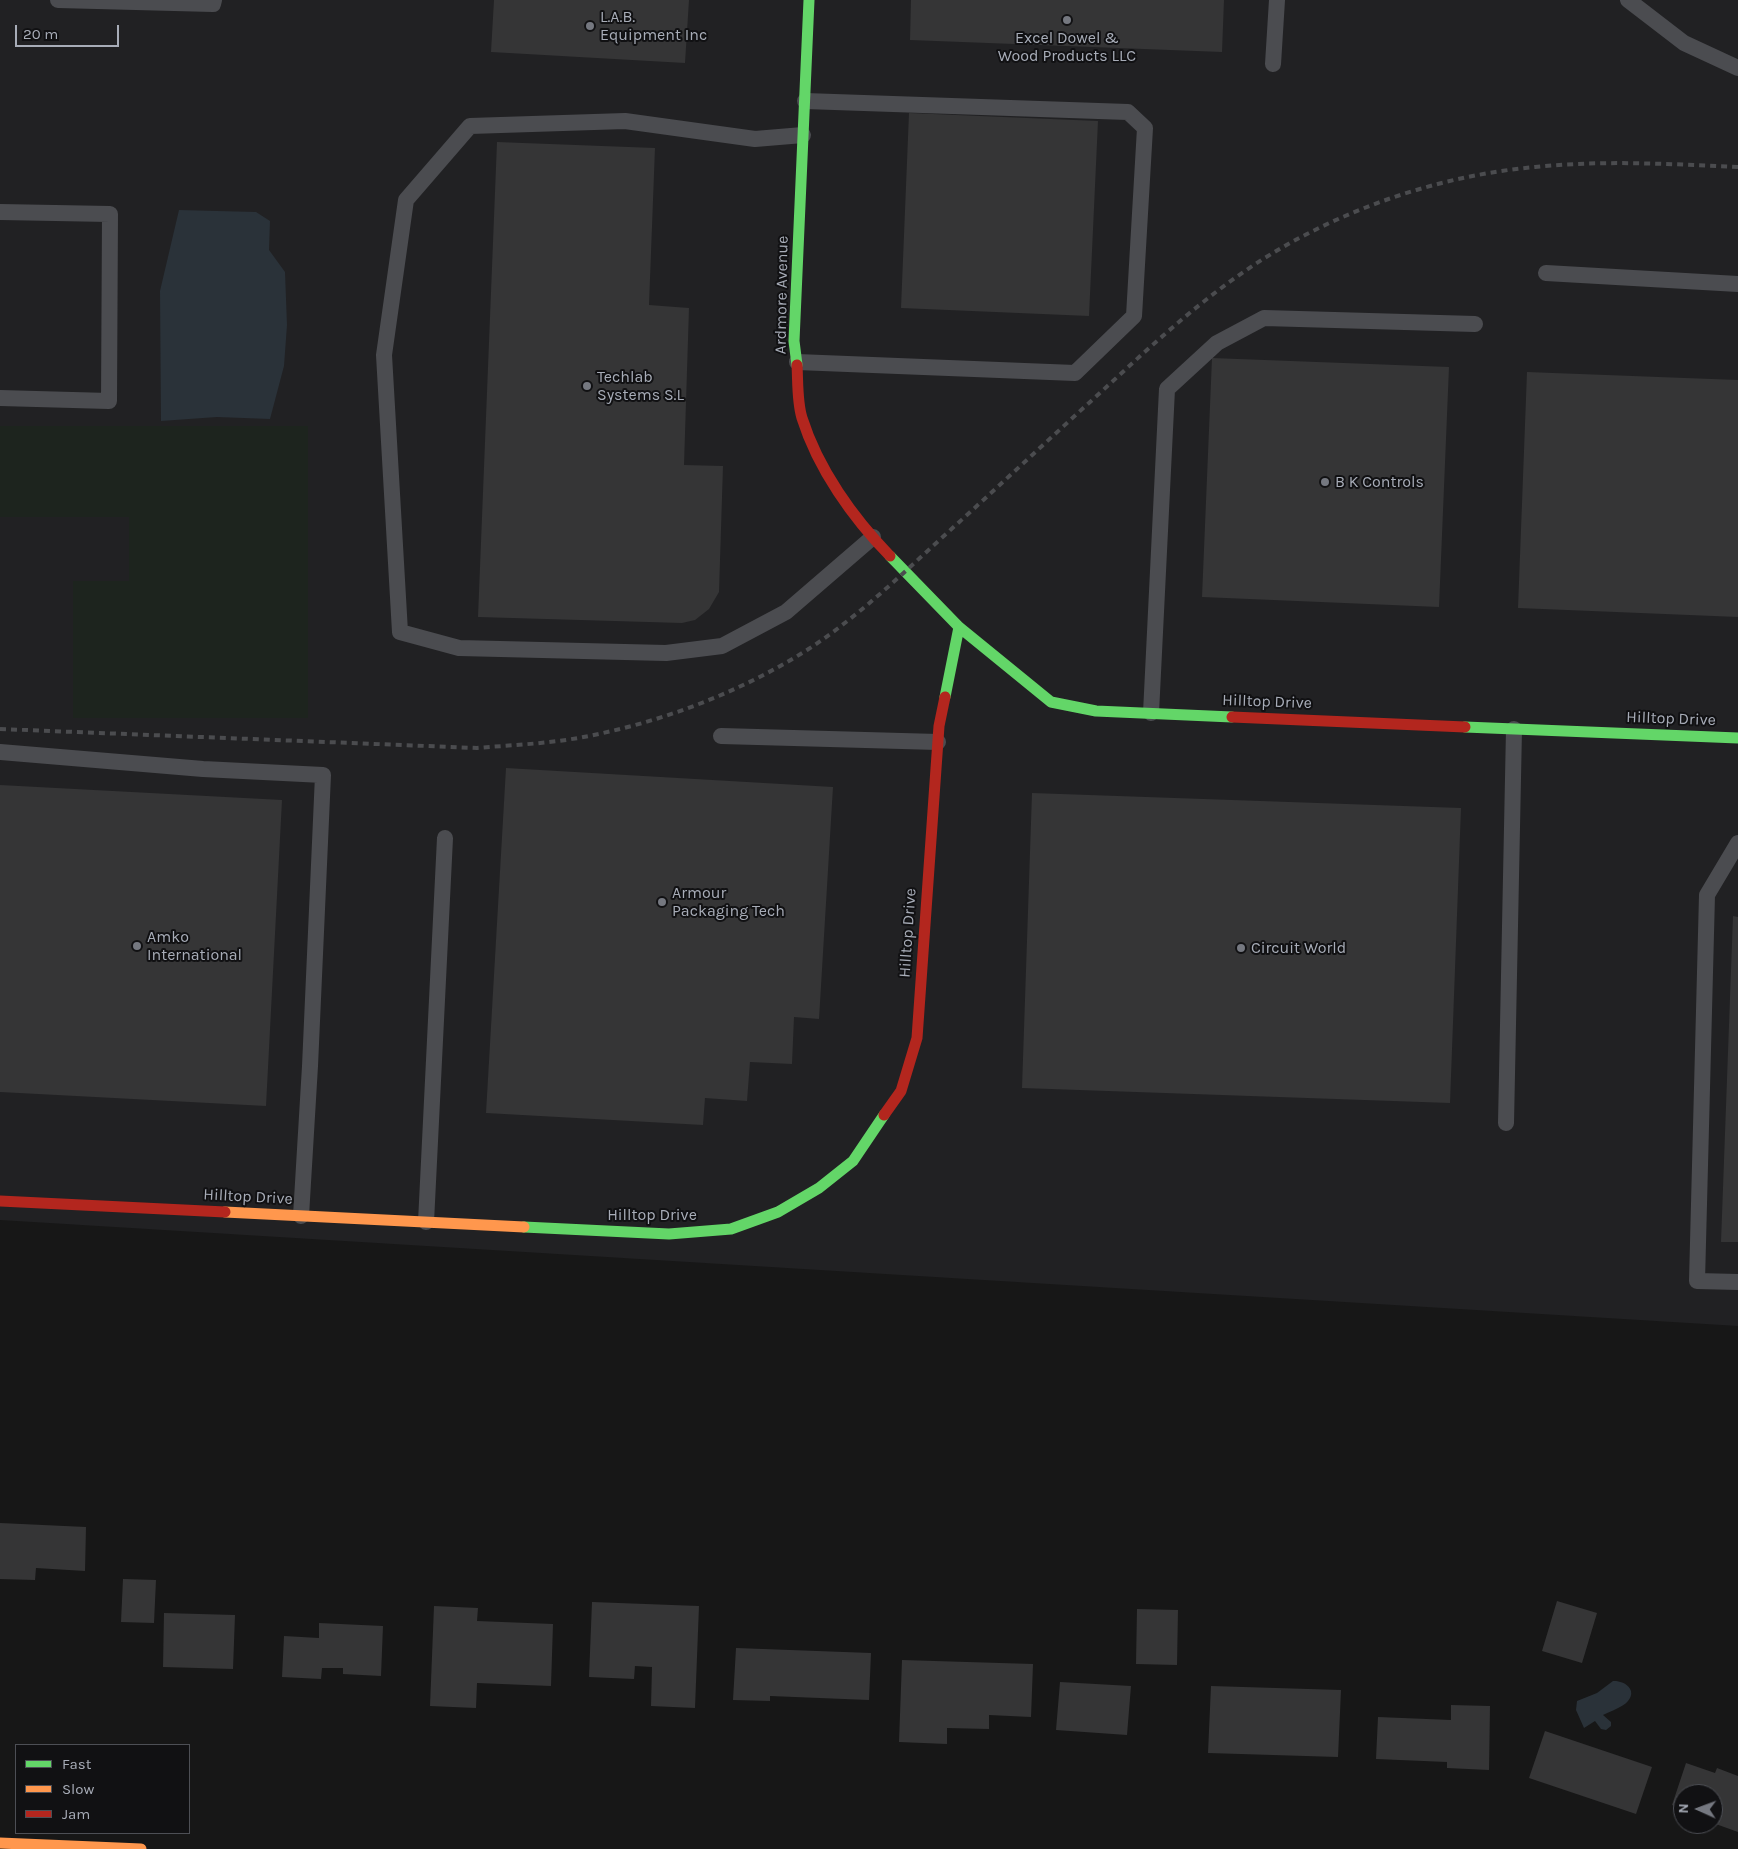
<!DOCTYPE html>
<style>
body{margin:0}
#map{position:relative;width:1738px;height:1849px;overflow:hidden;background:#171717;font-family:Karla,sans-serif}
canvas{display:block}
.legend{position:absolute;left:15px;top:1744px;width:175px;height:90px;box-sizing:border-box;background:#111113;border:1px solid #4d4f55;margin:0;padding:6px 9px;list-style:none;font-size:15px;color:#a8adb8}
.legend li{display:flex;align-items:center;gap:10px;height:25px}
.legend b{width:25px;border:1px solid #4d4f55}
.north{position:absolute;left:1673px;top:1784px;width:50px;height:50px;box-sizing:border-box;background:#111113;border:1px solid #4d4f55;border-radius:50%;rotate:272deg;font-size:14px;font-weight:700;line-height:20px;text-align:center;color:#a8adb8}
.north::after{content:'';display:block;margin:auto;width:18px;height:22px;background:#757880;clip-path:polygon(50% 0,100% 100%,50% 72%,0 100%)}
.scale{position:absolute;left:15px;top:25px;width:104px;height:22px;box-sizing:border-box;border:2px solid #a8adb8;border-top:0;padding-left:6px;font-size:15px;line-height:18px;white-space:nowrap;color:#a8adb8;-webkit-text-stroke:4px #111113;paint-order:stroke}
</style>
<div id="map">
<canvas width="1738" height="1849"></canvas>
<ul class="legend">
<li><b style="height:6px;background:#63d668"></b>Fast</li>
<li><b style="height:6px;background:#ff974d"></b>Slow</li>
<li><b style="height:6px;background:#b3261e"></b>Jam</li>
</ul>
<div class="north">N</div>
<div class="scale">20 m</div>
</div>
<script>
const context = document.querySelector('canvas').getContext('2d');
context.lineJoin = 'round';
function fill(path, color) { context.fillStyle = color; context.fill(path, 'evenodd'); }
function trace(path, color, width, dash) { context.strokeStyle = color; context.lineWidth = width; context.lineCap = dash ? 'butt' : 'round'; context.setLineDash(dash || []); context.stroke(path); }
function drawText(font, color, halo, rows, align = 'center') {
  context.font = font + ' Karla,sans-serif'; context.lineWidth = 4; context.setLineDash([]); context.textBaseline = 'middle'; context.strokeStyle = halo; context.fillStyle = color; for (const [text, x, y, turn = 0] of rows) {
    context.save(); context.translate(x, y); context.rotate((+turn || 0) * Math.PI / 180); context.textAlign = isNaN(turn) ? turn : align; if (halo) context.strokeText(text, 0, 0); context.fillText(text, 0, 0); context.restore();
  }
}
fill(new Path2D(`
 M 0,0 L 1738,0 L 1738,1326 L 0,1220 Z`), '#212123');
fill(new Path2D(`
 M 0,426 L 308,426 L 308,718 L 73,718 L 73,581 L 129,581 L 129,517 L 0,517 Z`), '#1d241e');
fill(new Path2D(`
 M 179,210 L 256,212 L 270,221 L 269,250 L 285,272 L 287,325 L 284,366 L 270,419 L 217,417 L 161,421 L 160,291 Z
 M 1613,1681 C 1623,1680 1638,1689 1628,1701 C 1623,1707 1611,1711 1603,1715 L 1611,1722 L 1611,1726 L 1606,1730 L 1601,1729 L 1595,1721 L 1584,1728 L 1576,1710 L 1577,1701 L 1597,1693 Z`), '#2a3239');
fill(new Path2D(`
 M 494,0 L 689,0 L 685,63 L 491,52 Z
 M 911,0 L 1224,0 L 1222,52 L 910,40 Z
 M 909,113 L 1098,121 L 1089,316 L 901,308 Z
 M 497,142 L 655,148 L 649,305 L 689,308 L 684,465 L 723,466 L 719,592 L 709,609 L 695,620 L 682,623 L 478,617 Z
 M 1212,358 L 1449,367 L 1439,607 L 1202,597 Z
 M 1527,372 L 1738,380 L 1738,617 L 1518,608 Z
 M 506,768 L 833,787 L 819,1019 L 794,1017 L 792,1064 L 750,1062 L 747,1101 L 705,1098 L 703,1125 L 486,1113 Z
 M 0,785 L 282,800 L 266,1106 L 0,1092 Z
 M 1032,793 L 1461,808 L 1450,1103 L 1022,1088 Z
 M 1733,916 L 1738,917 L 1738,1242 L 1721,1242 Z
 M 0,1523 L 86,1527 L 85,1571 L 36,1568 L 35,1580 L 0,1579 Z
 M 123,1579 L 156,1580 L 154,1623 L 121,1622 Z
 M 1557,1601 L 1597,1613 L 1582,1663 L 1542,1651 Z
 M 592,1602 L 699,1606 L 695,1708 L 651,1706 L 652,1667 L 635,1666 L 634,1679 L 589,1677 Z
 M 434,1606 L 478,1608 L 477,1621 L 553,1624 L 551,1686 L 477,1683 L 476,1708 L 430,1706 Z
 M 1137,1609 L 1178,1610 L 1177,1665 L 1136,1664 Z
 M 164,1613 L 235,1615 L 233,1669 L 163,1667 Z
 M 319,1623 L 383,1626 L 381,1676 L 343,1674 L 343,1668 L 322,1668 L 321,1679 L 282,1677 L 284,1636 L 319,1638 Z
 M 736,1648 L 871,1653 L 869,1700 L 770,1696 L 770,1701 L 733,1700 Z
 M 902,1660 L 1033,1664 L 1031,1717 L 989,1715 L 989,1729 L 947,1728 L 947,1744 L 899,1742 Z
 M 1060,1682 L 1131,1686 L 1127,1735 L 1056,1730 Z
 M 1211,1686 L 1341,1690 L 1338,1757 L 1208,1753 Z
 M 1451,1705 L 1490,1706 L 1489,1770 L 1447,1768 L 1447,1762 L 1376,1759 L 1378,1717 L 1451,1720 Z
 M 1545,1731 L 1652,1767 L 1636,1814 L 1529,1778 Z
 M 1686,1763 L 1715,1773 L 1717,1768 L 1738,1776 L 1738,1832 L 1713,1823 L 1713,1794 L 1683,1794 L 1683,1809 L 1672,1805 Z`), '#353536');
trace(new Path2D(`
 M 58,0 L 213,4 L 214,0
 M 1628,0 L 1684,43 L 1738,68
 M 1273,64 L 1277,0
 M 803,135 L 755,139 L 625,121 L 470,126 L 406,200 L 384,355 L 400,632 L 459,648 L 666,653 L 722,646 L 786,612 L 873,537
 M 0,212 L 110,214 L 109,401 L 0,398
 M 1546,273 L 1738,284
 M 797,362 L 1075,373 L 1134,316 L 1145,128 L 1128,112 L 805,101
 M 1151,713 L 1167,389 L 1217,343 L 1264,318 L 1475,324
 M 721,736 L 938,742
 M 0,752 L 203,769 L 323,775 L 310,1066 L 301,1216
 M 1738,843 L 1707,895 L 1697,1281 L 1738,1282
 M 1506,1123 L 1514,729
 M 426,1222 L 445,838`), '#4b4c50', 16);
trace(new Path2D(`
 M 797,365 L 794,341 L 809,0
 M 890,556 L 959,627 L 1051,702 L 1096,711 L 1232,717
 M 945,697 L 959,627
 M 1465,727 L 1738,738
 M 524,1227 L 669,1234 L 731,1229 L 778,1212 L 819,1188 L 853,1161 L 884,1115`), '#63d668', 11);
trace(new Path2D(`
 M 225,1212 L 524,1227
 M 0,1843 L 141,1849`), '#ff974d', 11);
trace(new Path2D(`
 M 797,365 C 798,382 797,402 802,418 C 818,469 853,518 890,556
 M 1232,717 L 1465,727
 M 884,1115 L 901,1091 L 917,1038 L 939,726 L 945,697
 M 0,1201 L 225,1212`), '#b3261e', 11);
trace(new Path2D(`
 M 0,729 L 477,748 C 511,745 544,744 578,738 C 657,724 739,693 807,650 C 858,617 901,575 946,534 C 998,487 1049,439 1101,392 C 1165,333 1228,274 1307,234 C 1377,198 1456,174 1535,167 C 1603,160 1671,164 1738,167`), '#4b4c4f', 4, [6, 5]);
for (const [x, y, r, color] of [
 [1067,20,5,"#757880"],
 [590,26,5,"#757880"],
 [587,386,5,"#757880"],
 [1325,482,5,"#757880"],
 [662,902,5,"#757880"],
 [137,946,5,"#757880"],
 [1241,948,5,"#757880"]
]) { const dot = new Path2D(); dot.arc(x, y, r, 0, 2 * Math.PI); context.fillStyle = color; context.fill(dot); trace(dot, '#111113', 2); }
drawText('16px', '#a8adb8', '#111113', [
 ["L.A.B.",600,17],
 ["Equipment Inc",600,35],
 ["Excel Dowel &",1067,38,"center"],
 ["Wood Products LLC",1067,56,"center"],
 ["Techlab",597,377],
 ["Systems S.L",597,395],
 ["B K Controls",1335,482],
 ["Armour",672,893],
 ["Packaging Tech",672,911],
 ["Amko",147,937],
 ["International",147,955],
 ["Circuit World",1251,948]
], 'left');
drawText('16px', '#a8adb8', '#111113', [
 ["Ardmore Avenue",782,295,-89],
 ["Hilltop Drive",1267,702,2],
 ["Hilltop Drive",1671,719,2],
 ["Hilltop Drive",908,933,-86],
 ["Hilltop Drive",248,1197,3],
 ["Hilltop Drive",652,1215]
]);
</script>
